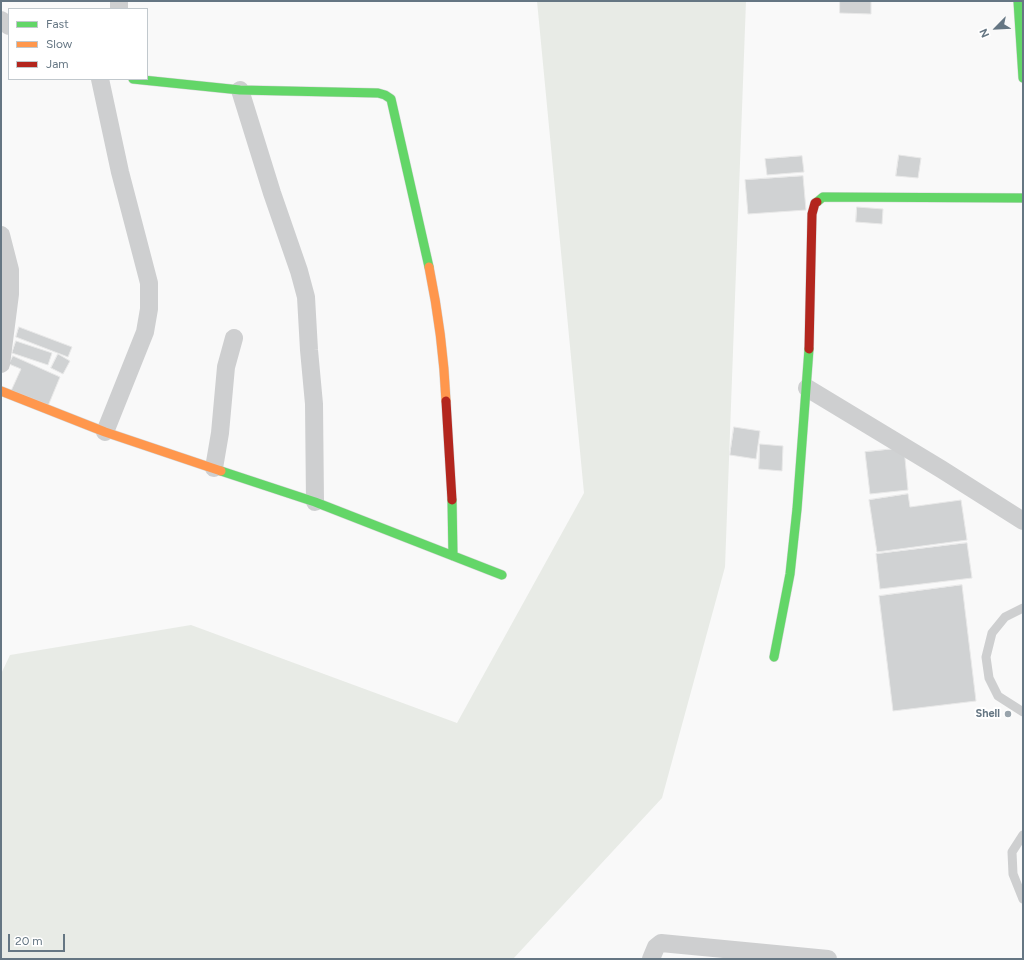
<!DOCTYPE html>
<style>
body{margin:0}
#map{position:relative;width:1024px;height:960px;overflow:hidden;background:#f9f9f9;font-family:Figtree,sans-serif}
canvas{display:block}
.frame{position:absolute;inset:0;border:2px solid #657683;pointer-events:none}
.legend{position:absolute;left:8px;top:8px;width:140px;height:72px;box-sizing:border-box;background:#fff;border:1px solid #c1c8cd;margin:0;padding:5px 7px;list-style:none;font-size:12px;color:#657683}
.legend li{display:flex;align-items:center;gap:8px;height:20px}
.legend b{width:20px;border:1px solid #c1c8cd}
.north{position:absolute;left:976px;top:8px;width:40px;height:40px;-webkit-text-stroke:3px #fff;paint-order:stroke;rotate:246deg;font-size:11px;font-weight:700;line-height:16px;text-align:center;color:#657683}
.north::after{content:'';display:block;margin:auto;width:14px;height:18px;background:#657683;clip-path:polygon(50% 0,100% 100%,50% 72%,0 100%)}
.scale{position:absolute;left:8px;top:934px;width:57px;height:18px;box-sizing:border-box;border:2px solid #657683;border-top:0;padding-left:5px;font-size:12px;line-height:14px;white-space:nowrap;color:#657683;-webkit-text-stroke:3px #fff;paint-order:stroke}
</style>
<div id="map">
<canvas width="1024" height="960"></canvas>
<div class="frame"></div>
<ul class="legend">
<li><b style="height:5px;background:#63d668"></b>Fast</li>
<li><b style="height:5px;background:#ff974d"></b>Slow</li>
<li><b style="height:5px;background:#b3261e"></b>Jam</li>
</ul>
<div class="north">N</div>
<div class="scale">20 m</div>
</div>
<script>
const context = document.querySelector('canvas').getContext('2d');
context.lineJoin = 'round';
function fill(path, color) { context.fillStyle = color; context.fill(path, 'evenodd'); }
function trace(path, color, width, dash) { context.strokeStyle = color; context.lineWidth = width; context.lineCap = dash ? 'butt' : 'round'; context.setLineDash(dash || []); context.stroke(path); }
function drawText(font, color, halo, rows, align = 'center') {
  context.font = font + ' Figtree,sans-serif'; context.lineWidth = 4; context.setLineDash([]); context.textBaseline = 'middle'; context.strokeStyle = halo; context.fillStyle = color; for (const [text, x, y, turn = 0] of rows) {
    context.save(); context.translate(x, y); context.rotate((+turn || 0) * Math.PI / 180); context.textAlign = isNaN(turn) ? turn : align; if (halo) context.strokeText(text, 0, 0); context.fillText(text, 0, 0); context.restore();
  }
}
fill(new Path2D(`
 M 537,1 L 746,1 L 725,567 L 662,798 L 513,959 L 1,959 L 1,674 L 10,655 L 191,625 L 457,723 L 584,493 Z`), '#e8ebe6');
const building = new Path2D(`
 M 840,1 L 871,1 L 871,14 L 840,13 Z
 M 899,155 L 921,158 L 918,178 L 896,176 Z
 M 802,156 L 804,172 L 767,175 L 765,159 Z
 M 803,176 L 806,210 L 748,214 L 745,180 Z
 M 857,207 L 883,209 L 882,224 L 856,222 Z
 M 19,327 L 72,347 L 68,357 L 16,337 Z
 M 16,341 L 52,353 L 48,365 L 12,353 Z
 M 58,354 L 70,361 L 63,374 L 51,368 Z
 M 13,356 L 60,377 L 48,406 L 11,391 L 21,369 L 9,364 Z
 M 734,427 L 760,431 L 756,459 L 730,455 Z
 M 760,444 L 783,446 L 782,471 L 759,469 Z
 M 904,448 L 908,490 L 870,494 L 865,452 Z
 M 908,494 L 910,507 L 961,500 L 967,540 L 877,552 L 869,500 Z
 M 967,543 L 972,578 L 880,589 L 876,554 Z
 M 962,585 L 976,701 L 893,711 L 879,596 Z`);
fill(building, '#d0d2d3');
trace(building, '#e8e8e8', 1);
const fast = new Path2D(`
 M 1018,1 L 1023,78
 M 133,79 L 240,90 L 378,93 L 385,95 L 391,99 L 429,267
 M 817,202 L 823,197 L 1023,198
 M 221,471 L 315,502 L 502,575
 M 452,500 L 453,556
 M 774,657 L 790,574 L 797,509 L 809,349`);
const slow = new Path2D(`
 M 429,267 C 438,311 444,356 446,401
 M 1,391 L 105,432 L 221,471`);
const jam = new Path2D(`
 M 809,349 L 812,214 L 815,203 L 817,202
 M 446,401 L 452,500`);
trace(fast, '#d5d6d7', 10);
trace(slow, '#d5d6d7', 10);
trace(jam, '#d5d6d7', 10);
trace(new Path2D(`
 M 1023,608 L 1005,617 L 992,633 L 986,657 L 989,678 L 998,696 L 1023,712
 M 1023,835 L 1012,852 L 1013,874 L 1023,899`), '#cecfd0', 9);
trace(new Path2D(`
 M 119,9 L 119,1
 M 1,20 L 9,26
 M 100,79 L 120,172 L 149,283 L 149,309 L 145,332 L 105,432
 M 240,90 L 272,193 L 299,271 L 306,297 L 309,350 L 314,404 L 315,502
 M 1,235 L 10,270 L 10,294 L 1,364
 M 807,388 L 941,469 L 1023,521
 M 214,468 L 220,433 L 226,367 L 234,338
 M 651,959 L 656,947 L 661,943 L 828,959`), '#cecfd0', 18);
trace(fast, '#63d668', 9);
trace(slow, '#ff974d', 9);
trace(jam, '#b3261e', 9);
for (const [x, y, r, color] of [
 [1008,714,4,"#99a4ac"]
]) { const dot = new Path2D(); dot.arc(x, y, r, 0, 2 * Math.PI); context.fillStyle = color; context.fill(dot); trace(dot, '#fff', 1.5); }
drawText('bold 11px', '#657683', '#fff', [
 ["Shell",1000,714]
], 'right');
</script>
